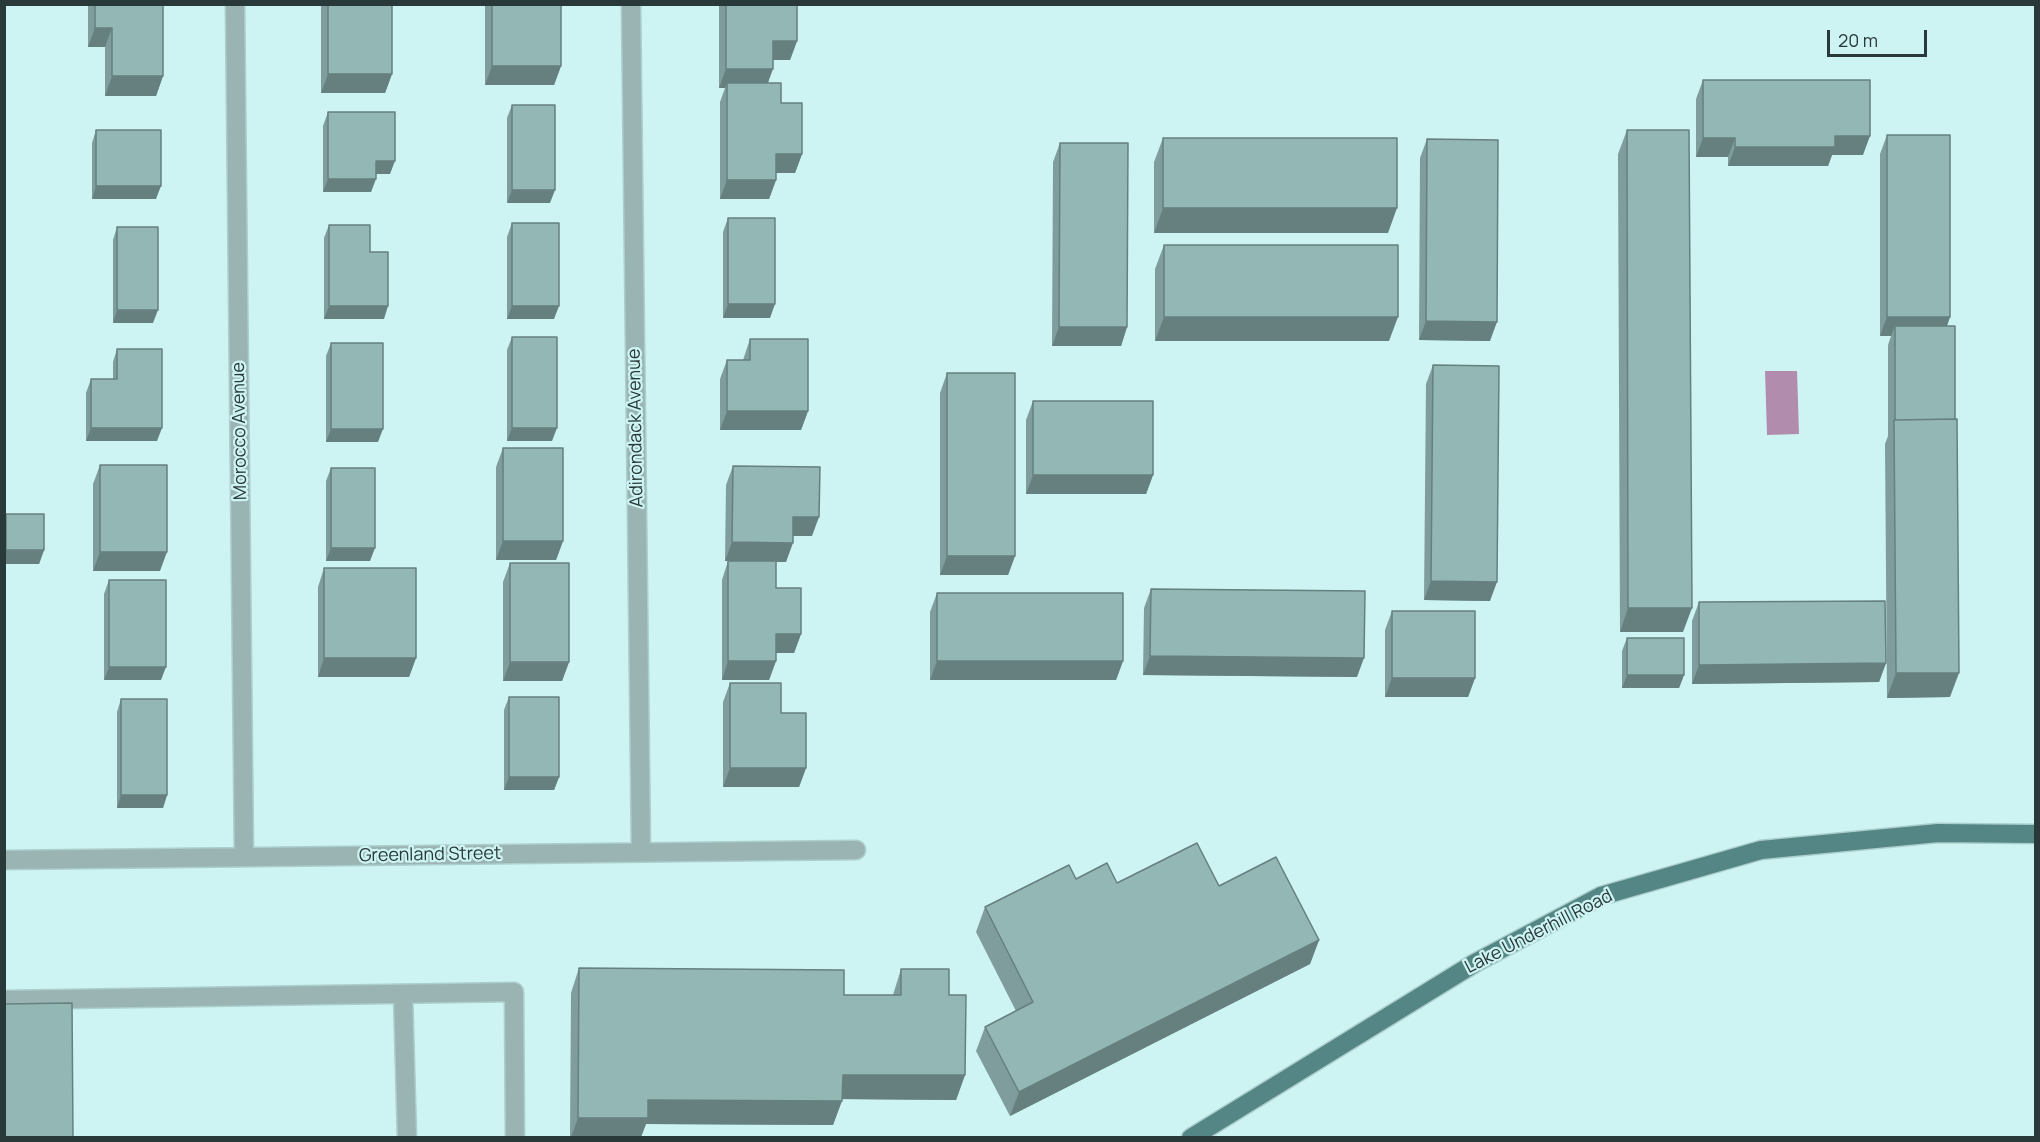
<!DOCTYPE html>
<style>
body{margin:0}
#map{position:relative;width:2040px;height:1142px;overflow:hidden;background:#cdf4f2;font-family:Manrope,sans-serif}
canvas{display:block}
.frame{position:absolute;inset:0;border:6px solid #293838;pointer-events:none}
.scale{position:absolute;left:1827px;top:30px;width:100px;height:27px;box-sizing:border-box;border:3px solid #293838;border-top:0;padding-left:8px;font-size:18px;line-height:21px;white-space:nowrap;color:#293838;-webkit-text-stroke:4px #cdf4f2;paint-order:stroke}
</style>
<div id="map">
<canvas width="2040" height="1142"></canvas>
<div class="frame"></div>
<div class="scale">20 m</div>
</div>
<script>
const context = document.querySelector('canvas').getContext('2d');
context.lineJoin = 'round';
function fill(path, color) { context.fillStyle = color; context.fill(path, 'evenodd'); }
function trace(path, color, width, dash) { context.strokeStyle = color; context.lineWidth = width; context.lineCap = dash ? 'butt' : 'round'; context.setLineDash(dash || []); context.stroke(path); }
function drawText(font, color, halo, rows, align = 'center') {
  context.font = font + ' Manrope,sans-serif'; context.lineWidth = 4.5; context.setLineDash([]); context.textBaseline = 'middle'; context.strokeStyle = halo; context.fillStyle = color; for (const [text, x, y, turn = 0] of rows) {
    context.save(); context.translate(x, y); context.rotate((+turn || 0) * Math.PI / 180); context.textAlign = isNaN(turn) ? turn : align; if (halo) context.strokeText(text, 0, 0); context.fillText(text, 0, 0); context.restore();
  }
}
fill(new Path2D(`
 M 1765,371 L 1797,371 L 1799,434 L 1767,435 Z`), '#b28cad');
const minor = new Path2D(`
 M 235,4 L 244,857
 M 631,4 L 641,852
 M 4,860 L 856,850
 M 403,994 L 407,1138
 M 4,1000 L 514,992 L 515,1138`);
const major = new Path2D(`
 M 1191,1138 L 1475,963 L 1601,896 L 1761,850 L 1938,833 L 2036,834`);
trace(minor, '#accecd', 21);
trace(major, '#accecd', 21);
trace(minor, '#9ab4b3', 18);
trace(major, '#538684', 18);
fill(new Path2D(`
 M 88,4 L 163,4 L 163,76 L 156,96 L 105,96 L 105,47 L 88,47 Z
 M 321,4 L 392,4 L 392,74 L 385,93 L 321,93 Z
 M 485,4 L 561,4 L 561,66 L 554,85 L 485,85 Z
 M 719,4 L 797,4 L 797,41 L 790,60 L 773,60 L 768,83 L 781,103 L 802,154 L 795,173 L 776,173 L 776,180 L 769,199 L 720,199 L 720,102 L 725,88 L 719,88 Z
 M 1703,80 L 1863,155 L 1832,155 L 1828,166 L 1728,166 L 1728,157 L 1696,157 L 1696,99 Z
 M 512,105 L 550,203 L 507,203 L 507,118 Z
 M 328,112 L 390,174 L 376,174 L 371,192 L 323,192 L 323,126 Z
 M 96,130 L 156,199 L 92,199 L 92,143 Z
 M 1627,130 L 1683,632 L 1620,632 L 1618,154 Z
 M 1887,135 L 1950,317 L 1947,326 L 1950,697 L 1887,698 L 1885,444 L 1888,436 L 1888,345 L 1891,336 L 1880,336 L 1880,154 Z
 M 1163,138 L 1388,233 L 1154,233 L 1154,162 Z
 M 1427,139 L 1490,341 L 1419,340 L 1420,158 Z
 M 1060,143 L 1127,327 L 1121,346 L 1052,346 L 1053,162 Z
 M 728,218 L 770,318 L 723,318 L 723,232 Z
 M 512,223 L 554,319 L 507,319 L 507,237 Z
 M 329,225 L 370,252 L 384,319 L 324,319 L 324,238 Z
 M 117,227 L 153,323 L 113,323 L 113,240 Z
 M 1164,245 L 1389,341 L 1155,341 L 1155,269 Z
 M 512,337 L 552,441 L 507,441 L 507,350 Z
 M 750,339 L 808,411 L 801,430 L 720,430 L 720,379 L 727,360 L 743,360 Z
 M 331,343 L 378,442 L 326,442 L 326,356 Z
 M 117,349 L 157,441 L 86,441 L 86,393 L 91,379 L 113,379 L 113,362 Z
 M 1433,365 L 1490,601 L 1424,600 L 1426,384 Z
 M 947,373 L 1015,556 L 1008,575 L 940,575 L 940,393 Z
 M 1033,401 L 1153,475 L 1146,494 L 1026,494 L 1026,420 Z
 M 503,448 L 563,541 L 556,560 L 496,560 L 496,467 Z
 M 100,465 L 160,571 L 93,571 L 93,484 Z
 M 733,466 L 812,536 L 793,536 L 786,562 L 776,562 L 776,588 L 801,634 L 794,653 L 776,653 L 776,661 L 769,680 L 722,680 L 722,580 L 728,561 L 725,561 L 726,485 Z
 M 331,468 L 370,561 L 326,561 L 326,481 Z
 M 6,514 L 44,550 L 39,564 L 4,564 L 4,517 Z
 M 510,563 L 569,662 L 562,681 L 503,681 L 503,582 Z
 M 324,568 L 416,658 L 409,677 L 318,677 L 318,587 Z
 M 109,580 L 161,680 L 104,680 L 104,594 Z
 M 1151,589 L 1357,677 L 1143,675 L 1144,608 Z
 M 937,593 L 1123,661 L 1116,680 L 930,680 L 930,612 Z
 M 1699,602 L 1886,663 L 1879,682 L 1692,684 L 1692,621 Z
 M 1392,611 L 1475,678 L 1468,697 L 1385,697 L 1385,630 Z
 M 1627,638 L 1684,675 L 1679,688 L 1622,688 L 1622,651 Z
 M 730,683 L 781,713 L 806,768 L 799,787 L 723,787 L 723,702 Z
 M 509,697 L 559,777 L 554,790 L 504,790 L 504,710 Z
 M 121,699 L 167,795 L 163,808 L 117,808 L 117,712 Z
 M 1076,879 L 1117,883 L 1219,886 L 1319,940 L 1310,964 L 1010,1116 L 976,1051 L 985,1027 L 1016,1011 L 976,932 L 985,907 Z
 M 579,968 L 844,995 L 893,995 L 901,969 L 949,995 L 965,1075 L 956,1100 L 842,1099 L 833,1125 L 646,1124 L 641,1137 L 570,1137 L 571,993 Z`), '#7e9d9c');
fill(new Path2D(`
 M 95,28 L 112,28 L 105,47 L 88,47 Z
 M 773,41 L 797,41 L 790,60 L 766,60 Z
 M 492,66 L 561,66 L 554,85 L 485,85 Z
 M 726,69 L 773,69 L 766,88 L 727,83 L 725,88 L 719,88 Z
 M 328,74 L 392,74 L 385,93 L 321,93 Z
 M 112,76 L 163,76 L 156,96 L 105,96 Z
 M 1835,136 L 1870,136 L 1863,155 L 1832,155 L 1828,166 L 1728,166 L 1735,147 Z
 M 1703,138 L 1735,138 L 1728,157 L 1696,157 Z
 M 776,154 L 802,154 L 795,173 L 769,173 Z
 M 376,161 L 395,161 L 390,174 L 371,174 Z
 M 328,179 L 376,179 L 371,192 L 323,192 Z
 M 727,180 L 776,180 L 769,199 L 720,199 Z
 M 96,186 L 161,186 L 156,199 L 92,199 Z
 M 512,190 L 555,190 L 550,203 L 507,203 Z
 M 1163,208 L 1397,208 L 1388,233 L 1154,233 Z
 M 728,304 L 775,304 L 770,318 L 723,318 Z
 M 329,306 L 388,306 L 384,319 L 324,319 Z
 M 512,306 L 559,306 L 554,319 L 507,319 Z
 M 117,310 L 158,310 L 153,323 L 113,323 Z
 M 1164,317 L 1398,317 L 1389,341 L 1155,341 Z
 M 1887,317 L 1950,317 L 1943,336 L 1895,326 L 1891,336 L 1880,336 Z
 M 1426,321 L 1497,322 L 1490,341 L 1419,340 Z
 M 1059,327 L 1127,327 L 1121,346 L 1052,346 Z
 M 727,411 L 808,411 L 801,430 L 720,430 Z
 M 91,428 L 162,428 L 157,441 L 86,441 Z
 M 512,428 L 557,428 L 552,441 L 507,441 Z
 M 331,429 L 383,429 L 378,442 L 326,442 Z
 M 1033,475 L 1153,475 L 1146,494 L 1026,494 Z
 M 793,517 L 819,517 L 812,536 L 786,536 Z
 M 503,541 L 563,541 L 556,560 L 496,560 Z
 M 732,542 L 793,543 L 786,562 L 725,561 Z
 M 331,548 L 375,548 L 370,561 L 326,561 Z
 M 6,550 L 44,550 L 39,564 L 4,564 L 4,553 Z
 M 100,552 L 167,552 L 160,571 L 93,571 Z
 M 947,556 L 1015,556 L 1008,575 L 940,575 Z
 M 1431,581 L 1497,582 L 1490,601 L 1424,600 Z
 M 1628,608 L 1692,608 L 1683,632 L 1620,632 Z
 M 776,634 L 801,634 L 794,653 L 769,653 Z
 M 1150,656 L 1364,658 L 1357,677 L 1143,675 Z
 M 324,658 L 416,658 L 409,677 L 318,677 Z
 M 728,661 L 776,661 L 769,680 L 722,680 Z
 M 937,661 L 1123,661 L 1116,680 L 930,680 Z
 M 510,662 L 569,662 L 562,681 L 503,681 Z
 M 1886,663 L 1879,682 L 1692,684 L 1699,665 Z
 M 109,667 L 166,667 L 161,680 L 104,680 Z
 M 1896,673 L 1959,673 L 1950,697 L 1887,698 Z
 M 1627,675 L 1684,675 L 1679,688 L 1622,688 Z
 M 1392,678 L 1475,678 L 1468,697 L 1385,697 Z
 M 730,768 L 806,768 L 799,787 L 723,787 Z
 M 509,777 L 559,777 L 554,790 L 504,790 Z
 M 121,795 L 167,795 L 163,808 L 117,808 Z
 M 1319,940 L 1310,964 L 1010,1116 L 1019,1092 Z
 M 843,1075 L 965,1075 L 956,1100 L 834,1099 Z
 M 648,1100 L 842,1101 L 833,1125 L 646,1124 L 641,1137 L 571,1137 L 578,1118 Z`), '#66807f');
const building = new Path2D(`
 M 95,4 L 163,4 L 163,76 L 112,76 L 112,28 L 95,28 Z
 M 328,4 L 392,4 L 392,74 L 328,74 Z
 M 492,4 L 561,4 L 561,66 L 492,66 Z
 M 726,4 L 797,4 L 797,41 L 773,41 L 773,69 L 726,69 Z
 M 1703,80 L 1870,80 L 1870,136 L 1835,136 L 1835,147 L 1735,147 L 1735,138 L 1703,138 Z
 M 727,83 L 781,83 L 781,103 L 802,103 L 802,154 L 776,154 L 776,180 L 727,180 Z
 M 512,105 L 555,105 L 555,190 L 512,190 Z
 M 328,112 L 395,112 L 395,161 L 376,161 L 376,179 L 328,179 Z
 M 96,130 L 161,130 L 161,186 L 96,186 Z
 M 1627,130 L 1689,130 L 1692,608 L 1628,608 Z
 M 1887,135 L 1950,135 L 1950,317 L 1887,317 Z
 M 1163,138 L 1397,138 L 1397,208 L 1163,208 Z
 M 1427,139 L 1498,140 L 1497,322 L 1426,321 Z
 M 1060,143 L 1128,143 L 1127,327 L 1059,327 Z
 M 728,218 L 775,218 L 775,304 L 728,304 Z
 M 512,223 L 559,223 L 559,306 L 512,306 Z
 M 329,225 L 370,225 L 370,252 L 388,252 L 388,306 L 329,306 Z
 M 117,227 L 158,227 L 158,310 L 117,310 Z
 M 1164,245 L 1398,245 L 1398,317 L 1164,317 Z
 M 1895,326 L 1955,326 L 1955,419 L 1895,420 Z
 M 512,337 L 557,337 L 557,428 L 512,428 Z
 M 750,339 L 808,339 L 808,411 L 727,411 L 727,360 L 750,360 Z
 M 331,343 L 383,343 L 383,429 L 331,429 Z
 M 117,349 L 162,349 L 162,428 L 91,428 L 91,379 L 117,379 Z
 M 1433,365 L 1499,366 L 1497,582 L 1431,581 Z
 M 947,373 L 1015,373 L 1015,556 L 947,556 Z
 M 1033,401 L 1153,401 L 1153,475 L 1033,475 Z
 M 1957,419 L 1959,673 L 1896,673 L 1894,420 Z
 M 503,448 L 563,448 L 563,541 L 503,541 Z
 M 100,465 L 167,465 L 167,552 L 100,552 Z
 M 733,466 L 820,467 L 819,517 L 793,517 L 793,543 L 732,542 Z
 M 331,468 L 375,468 L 375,548 L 331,548 Z
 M 6,514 L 44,514 L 44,550 L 6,550 Z
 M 728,561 L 776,561 L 776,588 L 801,588 L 801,634 L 776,634 L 776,661 L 728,661 Z
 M 510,563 L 569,563 L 569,662 L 510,662 Z
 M 324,568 L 416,568 L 416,658 L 324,658 Z
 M 109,580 L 166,580 L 166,667 L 109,667 Z
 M 1151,589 L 1365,591 L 1364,658 L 1150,656 Z
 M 937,593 L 1123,593 L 1123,661 L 937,661 Z
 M 1885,601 L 1886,663 L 1699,665 L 1699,602 Z
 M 1392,611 L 1475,611 L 1475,678 L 1392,678 Z
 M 1627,638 L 1684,638 L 1684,675 L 1627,675 Z
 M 730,683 L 781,683 L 781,713 L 806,713 L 806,768 L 730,768 Z
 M 509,697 L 559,697 L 559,777 L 509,777 Z
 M 121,699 L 167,699 L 167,795 L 121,795 Z
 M 1197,843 L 1219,886 L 1276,857 L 1319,940 L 1019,1092 L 985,1027 L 1033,1002 L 985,907 L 1069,865 L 1076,879 L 1107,863 L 1117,883 Z
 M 579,968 L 844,970 L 844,995 L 901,995 L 901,969 L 949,969 L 949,995 L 966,995 L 965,1075 L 843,1075 L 842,1101 L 648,1100 L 648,1118 L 578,1118 Z
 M 72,1003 L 73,1137 L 4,1137 L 4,1004 Z`);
fill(building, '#92b7b5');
trace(building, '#66807f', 1.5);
drawText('18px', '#293838', '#cdf4f2', [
 ["Adirondack Avenue",636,428,-91],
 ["Morocco Avenue",240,431,-91],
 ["Greenland Street",430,855,-1],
 ["Lake Underhill Road",1539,932,-27]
]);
</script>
